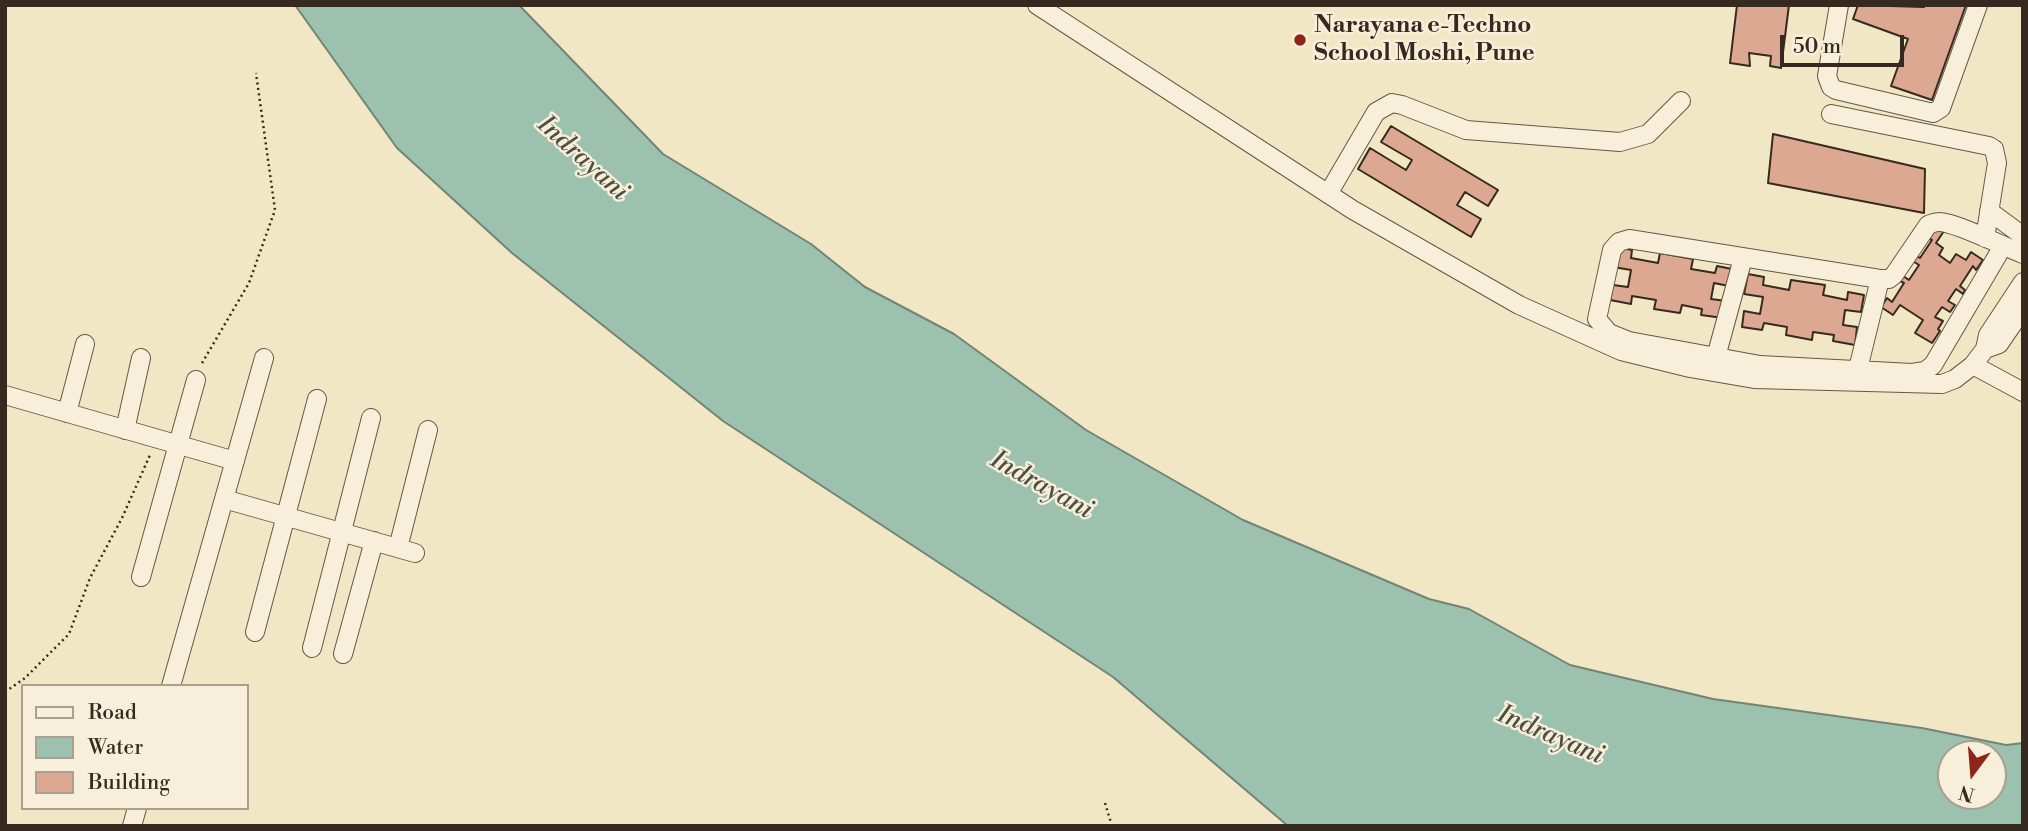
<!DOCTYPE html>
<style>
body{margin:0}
#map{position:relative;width:2028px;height:831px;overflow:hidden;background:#f2e7c4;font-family:"Libre Bodoni",serif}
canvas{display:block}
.frame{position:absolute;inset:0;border:7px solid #352920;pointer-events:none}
.legend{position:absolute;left:21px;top:684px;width:228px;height:126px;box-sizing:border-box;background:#f7efd9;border:2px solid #a9a08f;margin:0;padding:9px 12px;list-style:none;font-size:21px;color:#352920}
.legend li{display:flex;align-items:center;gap:14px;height:35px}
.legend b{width:35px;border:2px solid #a9a08f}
.north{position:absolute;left:1937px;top:740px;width:70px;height:70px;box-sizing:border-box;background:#f7efd9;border:2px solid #a9a08f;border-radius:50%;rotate:196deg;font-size:19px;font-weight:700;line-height:28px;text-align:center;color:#352920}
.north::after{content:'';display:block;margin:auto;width:24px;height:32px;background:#8f2418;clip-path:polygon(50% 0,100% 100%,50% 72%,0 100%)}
.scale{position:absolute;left:1780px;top:35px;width:124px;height:32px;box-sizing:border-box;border:4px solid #352920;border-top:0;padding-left:9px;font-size:21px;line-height:24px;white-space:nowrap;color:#352920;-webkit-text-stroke:5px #f7efd9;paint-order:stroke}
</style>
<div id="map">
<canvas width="2028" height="831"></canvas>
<div class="frame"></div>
<ul class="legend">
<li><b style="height:9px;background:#f7efd9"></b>Road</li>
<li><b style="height:19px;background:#9cc1ae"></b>Water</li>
<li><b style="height:19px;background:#dda892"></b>Building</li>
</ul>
<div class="north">N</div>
<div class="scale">50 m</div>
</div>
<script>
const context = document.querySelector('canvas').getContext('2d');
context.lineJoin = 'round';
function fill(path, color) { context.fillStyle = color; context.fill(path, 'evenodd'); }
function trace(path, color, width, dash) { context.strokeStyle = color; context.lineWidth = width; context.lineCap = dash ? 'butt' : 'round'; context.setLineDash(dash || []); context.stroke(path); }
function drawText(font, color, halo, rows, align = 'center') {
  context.font = font + ' "Libre Bodoni",serif'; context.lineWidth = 5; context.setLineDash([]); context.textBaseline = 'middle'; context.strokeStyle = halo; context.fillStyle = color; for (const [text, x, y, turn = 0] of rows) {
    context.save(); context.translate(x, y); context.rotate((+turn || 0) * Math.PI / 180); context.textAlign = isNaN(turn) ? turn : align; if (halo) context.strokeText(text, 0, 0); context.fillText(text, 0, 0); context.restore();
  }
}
const water = new Path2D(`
 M 295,5 L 519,5 L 663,154 L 811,244 L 865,287 L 954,334 L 1086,430 L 1243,520 L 1429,599 L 1469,609 L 1570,665 L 1713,699 L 1922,728 L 2006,745 L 2023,743 L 2023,826 L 1288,826 L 1113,677 L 723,421 L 512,253 L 397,148 ZM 1951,754 L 1993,754 L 1993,796 L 1951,796 Z`);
fill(water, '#9cc1ae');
trace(water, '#738475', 2);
const building = new Path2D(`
 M 1737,5 L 1789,5 L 1781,68 L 1770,66 L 1771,56 L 1749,53 L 1750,66 L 1730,63 Z
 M 1858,5 L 1924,7 L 1925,5 L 1966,5 L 1932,100 L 1891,86 L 1908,39 L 1853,19 Z
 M 1391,126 L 1498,190 L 1488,206 L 1465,192 L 1457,205 L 1481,219 L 1471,237 L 1358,169 L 1370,148 L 1406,170 L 1412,160 L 1381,142 Z
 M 1773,134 L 1925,169 L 1924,213 L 1768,183 Z
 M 1933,225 L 1944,231 L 1936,243 L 1943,248 L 1939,255 L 1950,263 L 1956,254 L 1966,260 L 1971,252 L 1983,260 L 1976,270 L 1973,266 L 1960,286 L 1965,290 L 1963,294 L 1956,289 L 1948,301 L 1955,305 L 1950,312 L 1942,307 L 1935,317 L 1943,321 L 1938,329 L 1940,331 L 1932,343 L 1915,333 L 1923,320 L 1900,305 L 1893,315 L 1881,307 L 1887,298 L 1892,302 L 1904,283 L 1900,281 L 1903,276 L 1909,280 L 1919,265 L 1911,260 L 1915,255 L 1920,258 L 1932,240 L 1926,237 Z
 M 1616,247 L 1632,250 L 1631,258 L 1658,263 L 1660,253 L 1693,259 L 1691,269 L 1715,273 L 1717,266 L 1732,269 L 1729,286 L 1714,283 L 1711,299 L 1726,301 L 1723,318 L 1701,315 L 1702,309 L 1682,305 L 1680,313 L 1654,309 L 1656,300 L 1632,296 L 1631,304 L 1610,300 L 1613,285 L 1628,287 L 1631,270 L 1613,267 Z
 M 1748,274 L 1764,277 L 1763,285 L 1789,290 L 1791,280 L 1825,285 L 1823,295 L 1847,300 L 1848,292 L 1864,295 L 1861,312 L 1845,310 L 1843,325 L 1857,327 L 1855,345 L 1833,341 L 1834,335 L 1813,332 L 1812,340 L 1786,335 L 1787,327 L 1764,323 L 1762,330 L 1742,327 L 1744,311 L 1760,314 L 1763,297 L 1744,294 Z`);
fill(building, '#dda892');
trace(building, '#352920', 2);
const minor = new Path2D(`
 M 1037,5 L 1353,210 L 1519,305 L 1621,351 L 1690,368 L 1754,379 L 1942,384 L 1955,379 L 1973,365 L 1985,349 L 1988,335 L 2023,282
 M 1839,5 L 1827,76 L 1831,87 L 1836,90 L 1933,113 L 1941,108 L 1978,5
 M 1831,114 L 1989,146 L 1994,149 L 1997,163 L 1985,238
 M 1328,194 L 1376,112 L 1392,103 L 1402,105 L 1466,130 L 1620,142 L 1648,134 L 1681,101
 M 1989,211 L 2023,236
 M 2003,246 L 1933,365 L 1925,371 L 1912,373 L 1760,365 L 1629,341 L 1609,333 L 1597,319 L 1612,250 L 1619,242 L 1629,239 L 1880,279 L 1889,279 L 1894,275 L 1928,225 C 1933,223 1934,222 1939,222 C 1955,222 2005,247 2023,254
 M 1985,349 L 1999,344 L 2023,309
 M 1716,357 L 1743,258
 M 1973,365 L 2023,392
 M 1858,369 L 1880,279
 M 5,395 L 235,461
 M 67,413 L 85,344
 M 125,430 L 141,358
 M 224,499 L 415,553
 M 398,548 L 428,430
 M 141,577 L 196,380
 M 255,632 L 317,399
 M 312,648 L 371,418
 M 343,654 L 374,541
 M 171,686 L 264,358
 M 132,826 L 137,808`);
trace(minor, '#645849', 20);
trace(new Path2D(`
 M 202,363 L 249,283 L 275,210 L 256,73
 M 5,692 L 25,678 L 69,634 L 90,578 L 122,518 L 150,455
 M 1105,803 L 1112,826`), '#352920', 2.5, [2, 3.5]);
trace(minor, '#f7efd9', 18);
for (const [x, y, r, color] of [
 [1300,40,7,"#8f2418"]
]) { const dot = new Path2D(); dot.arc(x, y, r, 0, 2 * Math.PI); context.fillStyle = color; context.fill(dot); trace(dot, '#f7efd9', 2.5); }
drawText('bold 24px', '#352920', '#f7efd9', [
 ["Narayana e-Techno",1314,26],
 ["School Moshi, Pune",1314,54]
], 'left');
drawText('italic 26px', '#4f4f44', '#f7efd9', [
 ["Indrayani",582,159,42],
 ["Indrayani",1041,486,29],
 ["Indrayani",1550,736,23]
]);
</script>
